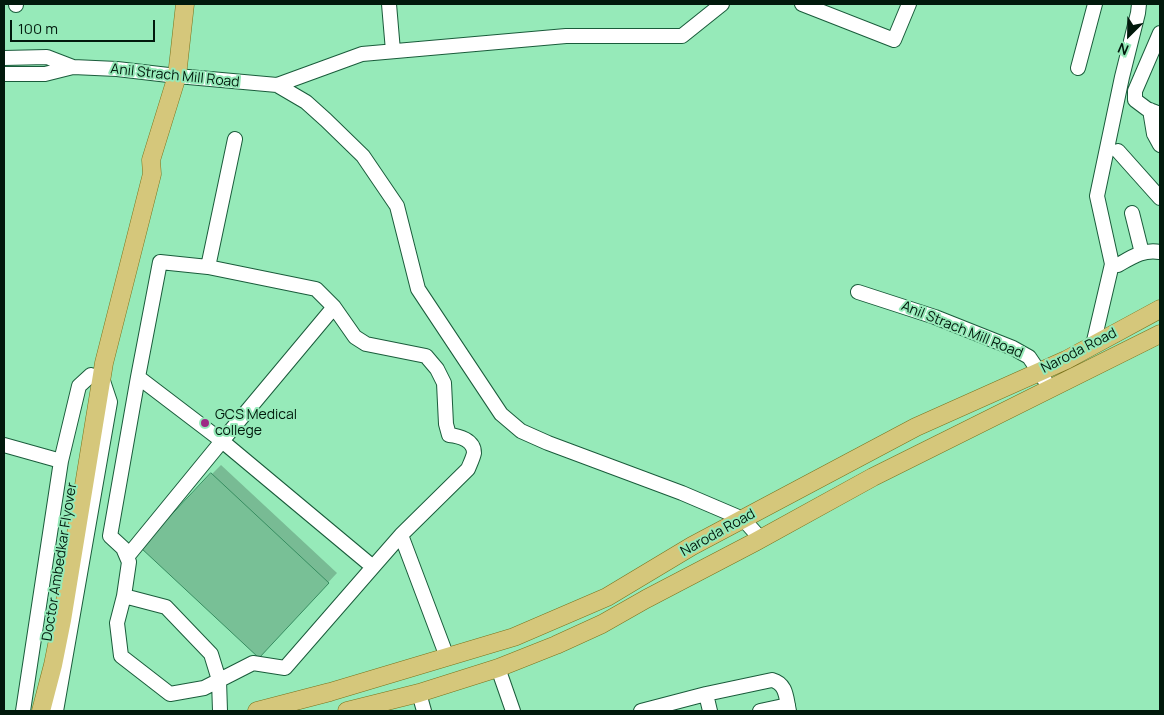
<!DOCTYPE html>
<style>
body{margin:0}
#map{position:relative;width:1164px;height:715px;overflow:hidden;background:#96eab9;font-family:Manrope,sans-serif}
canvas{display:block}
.frame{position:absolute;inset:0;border:5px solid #01190c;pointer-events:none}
.north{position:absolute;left:1104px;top:10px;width:50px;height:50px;-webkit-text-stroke:4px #96eab9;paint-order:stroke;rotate:203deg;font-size:14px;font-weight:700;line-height:20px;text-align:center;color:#01190c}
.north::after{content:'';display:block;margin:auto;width:18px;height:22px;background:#01190c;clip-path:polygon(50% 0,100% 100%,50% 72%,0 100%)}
.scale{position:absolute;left:10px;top:20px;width:145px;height:22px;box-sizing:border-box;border:2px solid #01190c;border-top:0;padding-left:6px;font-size:15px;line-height:18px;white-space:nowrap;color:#01190c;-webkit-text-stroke:4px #96eab9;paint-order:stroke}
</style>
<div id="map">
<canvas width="1164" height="715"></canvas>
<div class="frame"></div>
<div class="north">N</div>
<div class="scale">100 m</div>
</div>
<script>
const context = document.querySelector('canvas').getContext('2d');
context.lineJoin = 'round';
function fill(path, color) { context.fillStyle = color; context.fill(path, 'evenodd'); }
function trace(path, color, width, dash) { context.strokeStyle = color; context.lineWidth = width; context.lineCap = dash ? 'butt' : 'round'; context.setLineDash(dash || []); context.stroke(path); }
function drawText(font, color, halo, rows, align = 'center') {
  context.font = font + ' Manrope,sans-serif'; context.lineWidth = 4; context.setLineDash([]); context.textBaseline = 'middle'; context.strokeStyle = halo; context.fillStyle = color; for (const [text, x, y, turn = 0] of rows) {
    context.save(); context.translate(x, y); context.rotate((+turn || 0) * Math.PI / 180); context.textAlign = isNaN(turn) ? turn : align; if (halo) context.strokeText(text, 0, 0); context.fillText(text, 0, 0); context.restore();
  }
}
fill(new Path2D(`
 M 221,465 L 337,573 L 268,647 L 212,474 Z`), '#0003');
const building = new Path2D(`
 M 211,473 L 329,583 L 259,658 L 141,548 Z`);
fill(building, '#78c096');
trace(building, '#378c60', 1);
const minor = new Path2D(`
 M 16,4 L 16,5
 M 389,4 L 393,51
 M 802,4 L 894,40 L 909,4
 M 1160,33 L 1135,91 L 1135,100 L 1147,109 L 1160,114
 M 4,58 L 47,57 L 73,67
 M 1078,68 L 1095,4
 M 4,74 L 45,74 L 73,67 L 117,69 L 177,76 L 277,85 L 306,102 L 326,120 L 363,156 L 397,206 L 418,289 L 501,414 L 521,431 L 548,443 L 682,493 L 743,519 L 761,539
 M 277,85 L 362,54 L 566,36 L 682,36 L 722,4
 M 1150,110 L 1154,134 L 1160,145
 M 1118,151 L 1160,198
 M 1132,213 L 1142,253
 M 1118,265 C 1132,257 1143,249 1160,252
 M 208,267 L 235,139
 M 858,292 L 935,317 L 1013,348 L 1029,357 L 1050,388
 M 334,307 L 222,441 L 138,377 L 160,262 L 208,267 L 316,289 L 334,307 L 355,337 L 366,344 L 426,356 L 437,369 L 444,383 L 446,424 L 449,435 C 459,436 474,440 474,453 C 473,458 470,464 468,469 L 401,535 L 447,657
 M 1093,345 L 1112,264 L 1097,196 L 1122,77 L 1138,13 L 1139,4
 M 4,445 L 61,461
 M 127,557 L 222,441 L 373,567 L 401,535
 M 124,596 L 129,562 L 123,548 L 110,536 L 138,377
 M 498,668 L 513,711
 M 419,693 L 424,711
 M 706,694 L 710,711
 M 23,711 L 61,461 L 79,386 L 91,375
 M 56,711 L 110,402 L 102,378
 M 220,711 L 219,680 L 211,654 L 166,607 L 124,596 L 117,623 L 121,656 L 170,694 L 204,688 L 253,663 L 285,668 L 373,567
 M 641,711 L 706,694 L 772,680 C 787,684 786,698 789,711
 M 760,711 L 788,705`);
const major = new Path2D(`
 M 41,711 L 53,665 L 62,620 L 104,363 L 152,174 L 151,160 L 177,76 L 185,4
 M 257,711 L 330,692 L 514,637 L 607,597 L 692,546 L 916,427 L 1066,360 L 1160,309
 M 347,711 L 419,693 L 498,668 L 556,645 L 602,624 L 646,599 L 755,542 L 873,477 L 1160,334`);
trace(minor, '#1a5c3b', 16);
trace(major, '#79711b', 19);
trace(minor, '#fff', 14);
trace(major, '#d5c77b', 18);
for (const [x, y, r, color] of [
 [205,423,5,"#9d2a85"]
]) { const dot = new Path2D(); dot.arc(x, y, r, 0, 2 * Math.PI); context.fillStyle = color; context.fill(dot); trace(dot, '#96eab9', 2); }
drawText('14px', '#01190c', '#96eab9', [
 ["Anil Strach Mill Road",175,76,6],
 ["Anil Strach Mill Road",962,330,22],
 ["Naroda Road",1079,351,-27],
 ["Naroda Road",718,533,-29],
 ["Doctor Ambedkar Flyover",60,562,-81]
]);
drawText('14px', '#01190c', '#96eab9', [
 ["GCS Medical",215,415],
 ["college",215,431]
], 'left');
</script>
